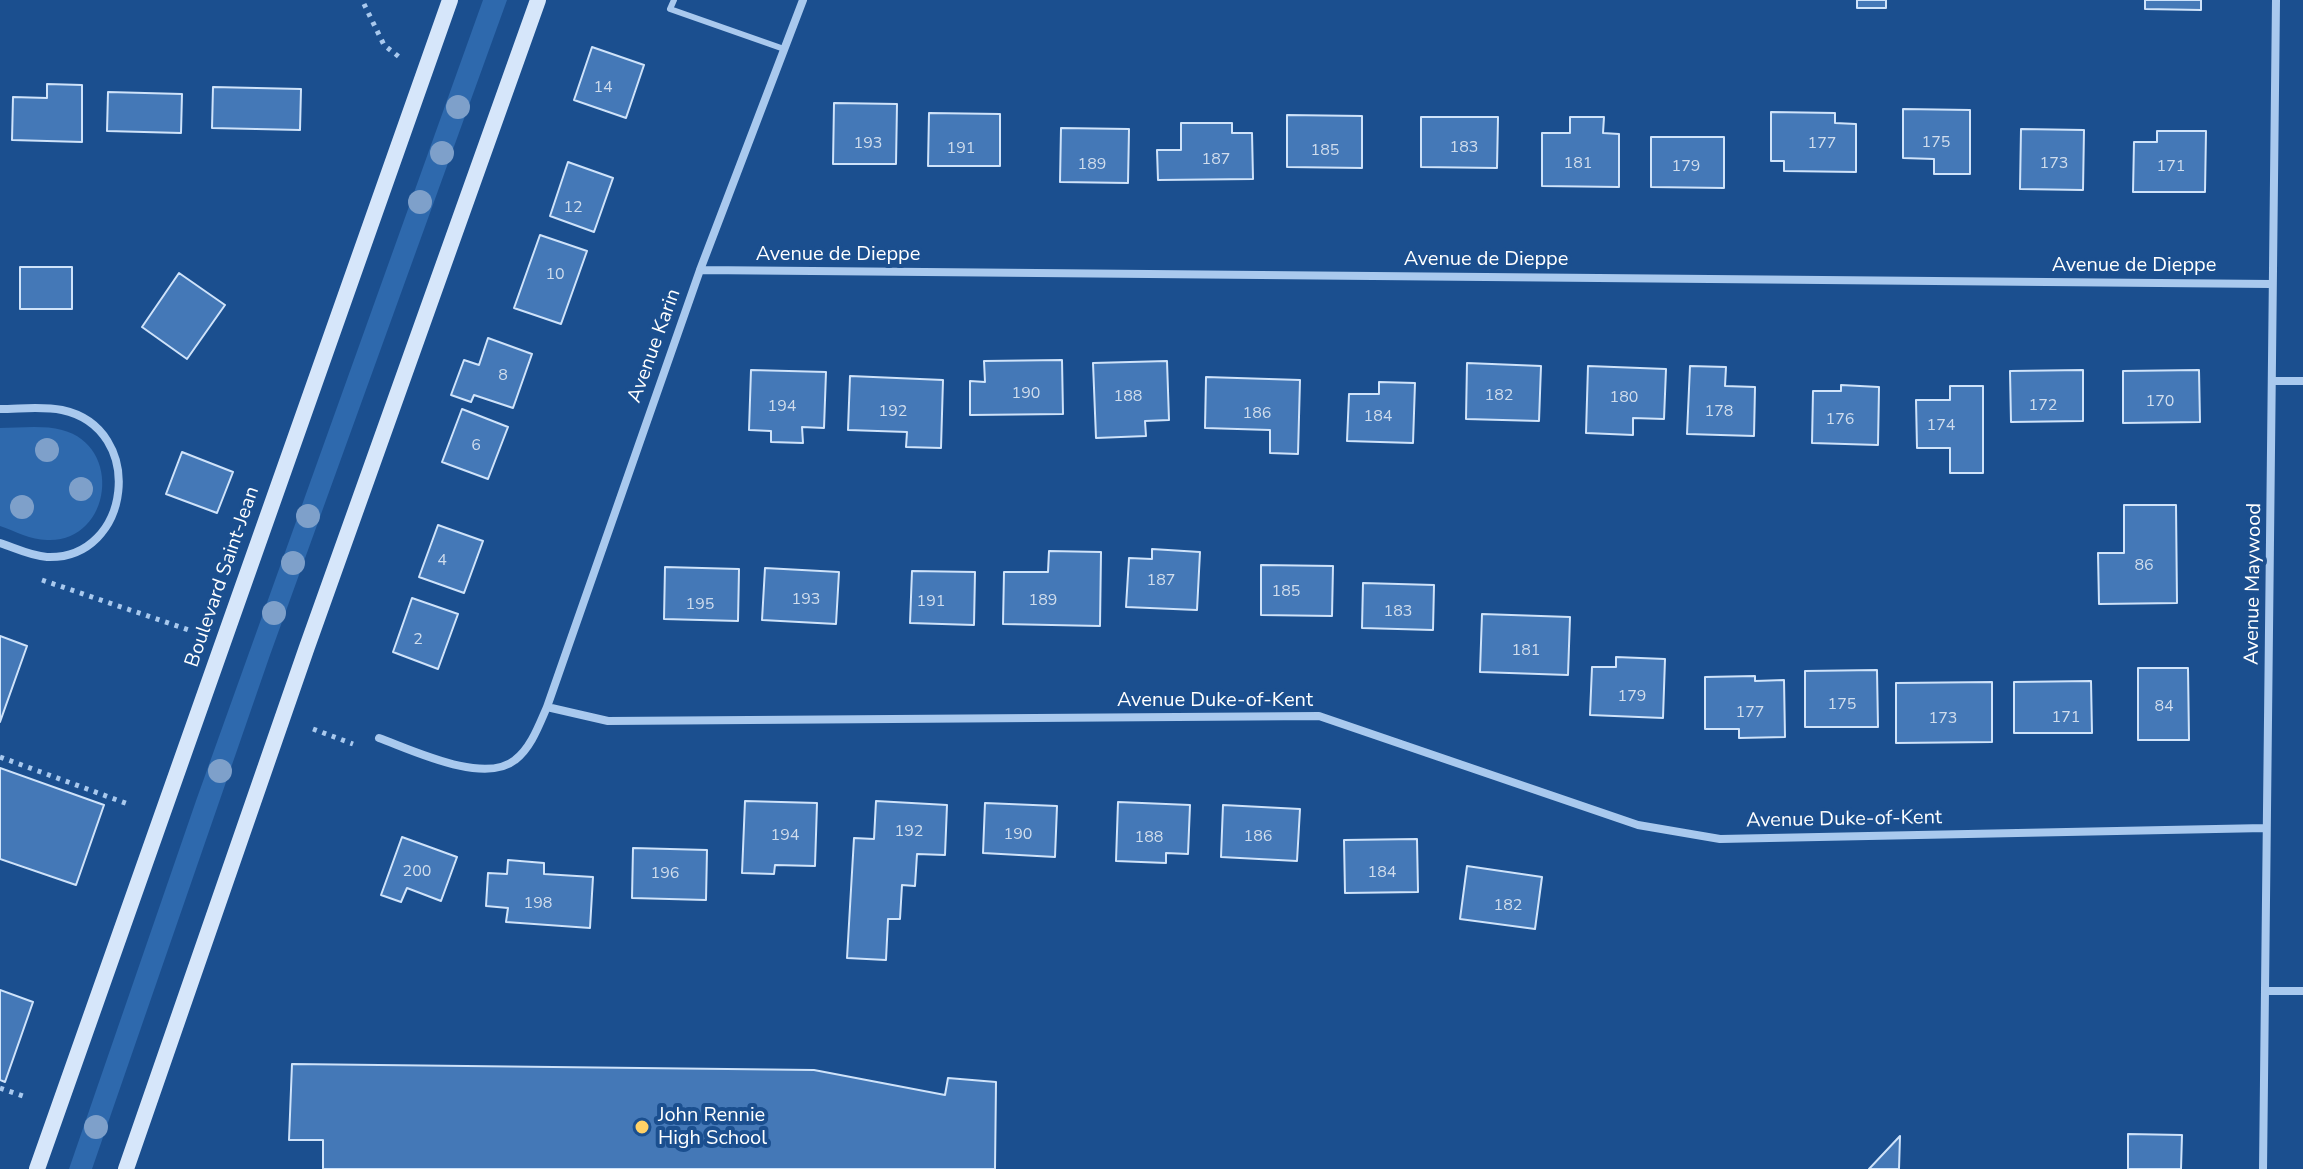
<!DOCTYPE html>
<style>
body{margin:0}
canvas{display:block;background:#1b4f8f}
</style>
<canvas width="2303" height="1169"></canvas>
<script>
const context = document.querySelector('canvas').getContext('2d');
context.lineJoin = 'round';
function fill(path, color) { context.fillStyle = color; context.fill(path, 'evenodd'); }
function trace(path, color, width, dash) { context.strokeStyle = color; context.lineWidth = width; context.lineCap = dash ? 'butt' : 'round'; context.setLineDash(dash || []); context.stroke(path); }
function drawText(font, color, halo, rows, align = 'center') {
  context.font = font + ' "Nunito Sans",sans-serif'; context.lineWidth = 8; context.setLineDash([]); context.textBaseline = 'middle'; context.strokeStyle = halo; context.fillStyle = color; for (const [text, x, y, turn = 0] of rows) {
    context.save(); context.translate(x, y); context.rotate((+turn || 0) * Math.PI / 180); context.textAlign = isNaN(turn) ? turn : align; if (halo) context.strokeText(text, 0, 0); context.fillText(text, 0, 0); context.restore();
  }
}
fill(new Path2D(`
 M 483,0 L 507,0 L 270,655 L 92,1169 L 69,1169 L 197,798 Z
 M 0,428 C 20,428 43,425 62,430 C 124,446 111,543 47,540 C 31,540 15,531 0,526 Z`), '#2e69ad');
const building = new Path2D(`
 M 1857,0 L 1886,0 L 1886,8 L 1857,8 Z
 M 2145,0 L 2201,0 L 2201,10 L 2145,9 Z
 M 592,47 L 644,65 L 626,118 L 574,100 Z
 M 47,84 L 82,85 L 82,142 L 12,140 L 13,97 L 47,98 Z
 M 213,87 L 301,89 L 300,130 L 212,128 Z
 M 108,92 L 182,94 L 181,133 L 107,131 Z
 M 834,103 L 897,104 L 896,164 L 833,164 Z
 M 1903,109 L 1970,110 L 1970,174 L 1934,174 L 1934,159 L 1903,158 Z
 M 1771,112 L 1835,113 L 1835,123 L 1856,124 L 1856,172 L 1784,171 L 1784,161 L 1771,161 Z
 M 929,113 L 1000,114 L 1000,166 L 928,166 Z
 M 1287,115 L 1362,116 L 1362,168 L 1287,167 Z
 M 1421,117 L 1498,117 L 1497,168 L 1421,167 Z
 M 1570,117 L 1604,117 L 1603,133 L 1619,134 L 1619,187 L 1542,186 L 1542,133 L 1570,133 Z
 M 1181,123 L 1232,123 L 1232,133 L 1252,133 L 1253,179 L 1158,180 L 1157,150 L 1181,150 Z
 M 1061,128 L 1129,129 L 1128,183 L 1060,182 Z
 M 2021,129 L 2084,130 L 2083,190 L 2020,189 Z
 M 2157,131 L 2206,131 L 2205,192 L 2133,192 L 2134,142 L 2157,142 Z
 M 1651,137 L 1724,137 L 1724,188 L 1651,187 Z
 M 568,162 L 613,178 L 594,232 L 550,216 Z
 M 540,235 L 587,251 L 561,324 L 514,308 Z
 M 20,267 L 72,267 L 72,309 L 20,309 Z
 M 179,273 L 225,305 L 187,359 L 142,327 Z
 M 488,338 L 532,354 L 513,408 L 474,395 L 471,402 L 451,395 L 464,360 L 479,365 Z
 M 1062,360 L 1063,414 L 970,415 L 970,381 L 985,382 L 984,361 Z
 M 1167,361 L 1169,420 L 1145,421 L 1146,436 L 1096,438 L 1093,363 Z
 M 1467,363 L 1541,366 L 1539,421 L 1466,419 Z
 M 1588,366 L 1666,369 L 1664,419 L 1633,418 L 1633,435 L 1586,433 Z
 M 1690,366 L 1726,367 L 1725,386 L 1755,387 L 1754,436 L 1687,434 Z
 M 751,370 L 826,372 L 824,428 L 802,427 L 803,443 L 771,442 L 771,431 L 749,430 Z
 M 2083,370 L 2083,421 L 2011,422 L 2010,371 Z
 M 2199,370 L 2200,422 L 2123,423 L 2123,371 Z
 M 850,376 L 943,380 L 941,448 L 906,447 L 907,432 L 848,430 Z
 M 1206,377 L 1300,380 L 1298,454 L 1270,453 L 1270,430 L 1205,428 Z
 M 1379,382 L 1415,383 L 1413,443 L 1347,441 L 1349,394 L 1379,394 Z
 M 1841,385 L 1879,387 L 1878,445 L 1812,443 L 1813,391 L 1841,391 Z
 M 1950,386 L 1983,386 L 1983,473 L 1950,473 L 1950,448 L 1917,448 L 1916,400 L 1950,400 Z
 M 462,409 L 508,427 L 488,479 L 442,462 Z
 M 182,452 L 233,472 L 217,513 L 166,494 Z
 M 2124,505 L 2176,505 L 2177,603 L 2099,604 L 2098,553 L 2124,553 Z
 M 438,525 L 483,541 L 464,593 L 419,577 Z
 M 1152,549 L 1200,552 L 1197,610 L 1126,607 L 1129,558 L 1152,559 Z
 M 1049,551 L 1101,552 L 1100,626 L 1003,624 L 1004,572 L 1048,572 Z
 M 1261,565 L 1333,566 L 1332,616 L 1261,615 Z
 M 665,567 L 739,569 L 738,621 L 664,619 Z
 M 765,568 L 839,572 L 836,624 L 762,620 Z
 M 912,571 L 975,572 L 974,625 L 910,623 Z
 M 1363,583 L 1434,585 L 1433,630 L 1362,628 Z
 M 412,598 L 458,614 L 438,669 L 393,652 Z
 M 1482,614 L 1570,617 L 1568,675 L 1480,672 Z
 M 0,636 L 27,646 L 0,722 Z
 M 1616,657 L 1665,659 L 1663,718 L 1590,715 L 1592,667 L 1616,667 Z
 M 2138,668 L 2188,668 L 2189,740 L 2138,740 Z
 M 1877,670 L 1878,727 L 1805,727 L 1805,671 Z
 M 1755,676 L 1755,681 L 1784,680 L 1785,737 L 1739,738 L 1739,729 L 1705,729 L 1705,677 Z
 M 2091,681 L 2092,733 L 2014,733 L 2014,682 Z
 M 1992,682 L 1992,742 L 1896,743 L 1896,683 Z
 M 0,768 L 104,805 L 76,885 L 0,859 Z
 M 745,801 L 817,803 L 815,866 L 775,865 L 774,874 L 742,873 Z
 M 876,801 L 947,805 L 945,855 L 917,854 L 915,886 L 902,885 L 900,919 L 888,919 L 886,960 L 847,958 L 854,838 L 874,839 Z
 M 1118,802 L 1190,805 L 1188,854 L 1166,853 L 1166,863 L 1116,861 Z
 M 985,803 L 1057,806 L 1055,857 L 983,853 Z
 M 1223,805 L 1300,809 L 1297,861 L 1221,857 Z
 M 402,837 L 457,857 L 441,901 L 407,888 L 401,902 L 381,895 Z
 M 1417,839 L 1418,892 L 1345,893 L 1344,840 Z
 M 633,848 L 707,850 L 706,900 L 632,898 Z
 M 508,860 L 544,863 L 544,874 L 593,877 L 590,928 L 506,922 L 508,908 L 486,906 L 488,873 L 507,874 Z
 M 1467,866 L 1542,877 L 1535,929 L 1460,919 Z
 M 0,990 L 33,1002 L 5,1082 L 0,1080 Z
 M 292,1064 L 814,1070 L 945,1095 L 948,1078 L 996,1082 L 995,1169 L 323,1169 L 323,1140 L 289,1140 Z
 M 2128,1134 L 2182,1135 L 2181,1169 L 2128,1169 Z
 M 1900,1136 L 1899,1169 L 1869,1169 Z`);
fill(building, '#4478b7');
trace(building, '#cfe3fa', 2);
trace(new Path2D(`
 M 364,4 L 384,45 L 403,60
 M 42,580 L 189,630
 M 313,729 L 353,744
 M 0,757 L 128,804
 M 0,1088 L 26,1097`), '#a9c9ee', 5, [4, 6]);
trace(new Path2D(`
 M 674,0 L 670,9 L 784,49`), '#a9c9ee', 6);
trace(new Path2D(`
 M 700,270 L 2271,284
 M 2274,381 L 2303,381
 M 0,409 C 20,409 42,406 62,410 C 147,428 132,560 47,557 C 31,556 15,548 0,543
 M 547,707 L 608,721 L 1319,716 L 1638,825 L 1720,839 L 2265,828
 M 379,738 C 412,750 484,785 515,760 C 531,748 539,725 547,707 L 700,270 L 803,0
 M 2265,991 L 2303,991
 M 2263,1169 L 2276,0`), '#a9c9ee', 8);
trace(new Path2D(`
 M 37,1169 L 450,0
 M 126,1169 L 307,647 L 538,0`), '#d6e6fa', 16);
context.fillStyle = '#7ea0ca';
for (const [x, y] of [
 [458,107],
 [442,153],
 [420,202],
 [47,450],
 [81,489],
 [22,507],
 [308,516],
 [293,563],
 [274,613],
 [220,771],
 [96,1127]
]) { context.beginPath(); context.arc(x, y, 12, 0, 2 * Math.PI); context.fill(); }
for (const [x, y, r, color] of [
 [642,1127,8,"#ffd166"]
]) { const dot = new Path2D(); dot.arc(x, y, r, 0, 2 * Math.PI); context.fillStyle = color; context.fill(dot); trace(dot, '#1b4f8f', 3); }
drawText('16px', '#d0dded', null, [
 ["14",603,88],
 ["175",1936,143],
 ["193",868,144],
 ["177",1822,144],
 ["183",1464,148],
 ["191",961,149],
 ["185",1325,151],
 ["187",1216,160],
 ["181",1578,164],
 ["173",2054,164],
 ["189",1092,165],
 ["179",1686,167],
 ["171",2171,167],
 ["12",573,208],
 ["10",555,275],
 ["8",503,376],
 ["190",1026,394],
 ["182",1499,396],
 ["188",1128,397],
 ["180",1624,398],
 ["170",2160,402],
 ["172",2043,406],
 ["194",782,407],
 ["192",893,412],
 ["178",1719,412],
 ["186",1257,414],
 ["184",1378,417],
 ["176",1840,420],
 ["174",1941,426],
 ["6",476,446],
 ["4",442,561],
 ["86",2144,566],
 ["187",1161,581],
 ["185",1286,592],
 ["193",806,600],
 ["189",1043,601],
 ["191",931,602],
 ["195",700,605],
 ["183",1398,612],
 ["2",418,640],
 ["181",1526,651],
 ["179",1632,697],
 ["175",1842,705],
 ["84",2164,707],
 ["177",1750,713],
 ["171",2066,718],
 ["173",1943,719],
 ["192",909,832],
 ["190",1018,835],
 ["194",785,836],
 ["186",1258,837],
 ["188",1149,838],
 ["200",417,872],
 ["184",1382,873],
 ["196",665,874],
 ["198",538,904],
 ["182",1508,906]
]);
drawText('20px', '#fff', '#1b4f8f', [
 ["Avenue de Dieppe",838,255],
 ["Avenue de Dieppe",1486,260],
 ["Avenue de Dieppe",2134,266],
 ["Avenue Karin",655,346,-70],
 ["Boulevard Saint-Jean",223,577,-71],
 ["Avenue Maywood",2254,584,-89],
 ["Avenue Duke-of-Kent",1215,701],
 ["Avenue Duke-of-Kent",1844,820,-1]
]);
drawText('20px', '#fff', '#1b4f8f', [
 ["John Rennie",658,1116],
 ["High School",658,1139]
], 'left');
</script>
